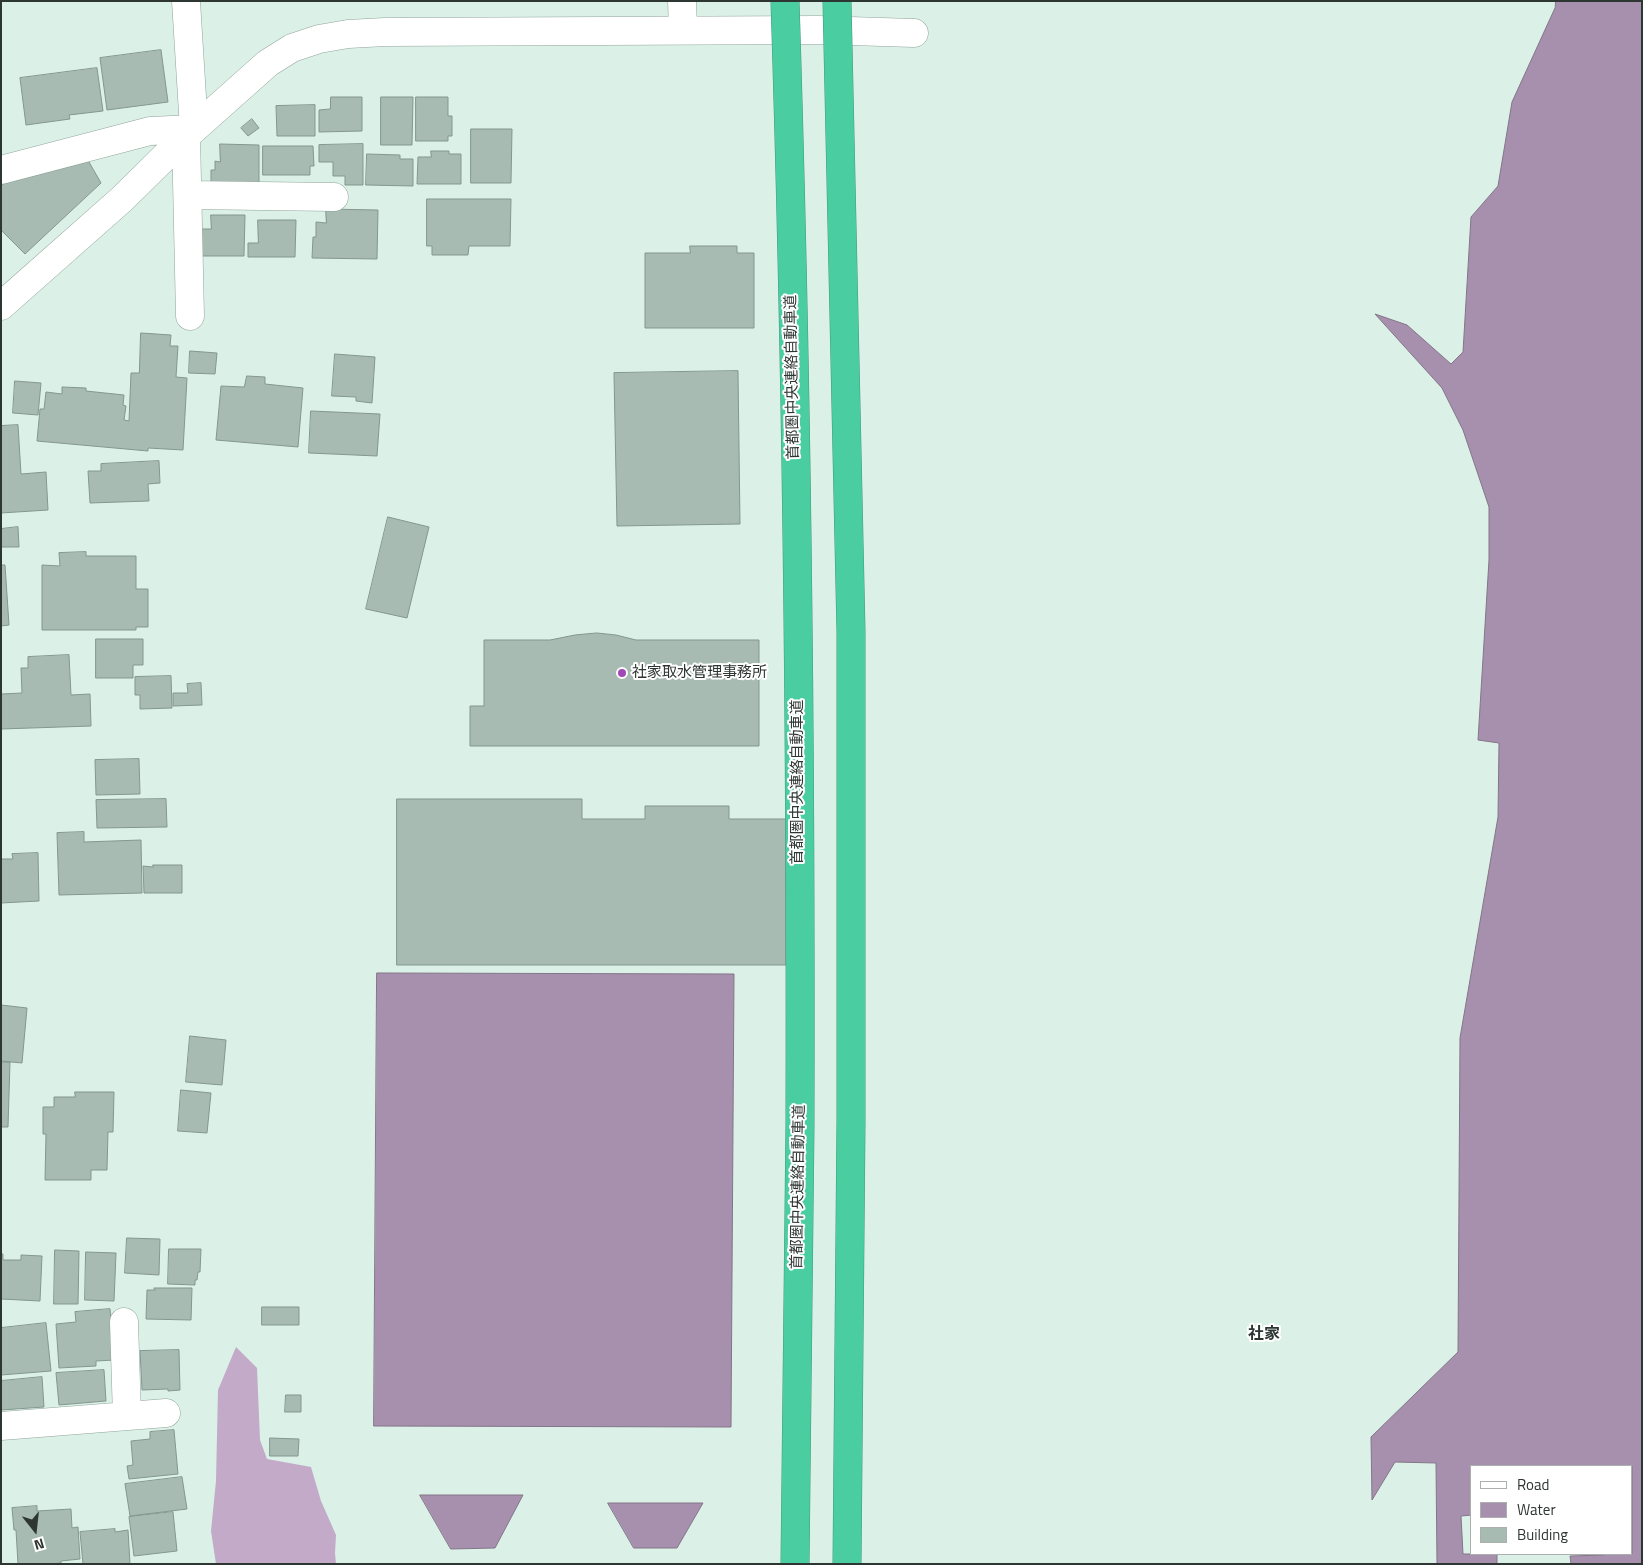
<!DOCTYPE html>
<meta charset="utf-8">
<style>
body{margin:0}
#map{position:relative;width:1643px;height:1565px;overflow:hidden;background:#dbf0e6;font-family:"Titillium Web",sans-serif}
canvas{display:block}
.frame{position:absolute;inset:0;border:2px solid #2e3633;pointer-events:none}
.legend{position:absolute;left:1470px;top:1465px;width:162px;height:90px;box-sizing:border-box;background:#fff;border:1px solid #abafad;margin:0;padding:6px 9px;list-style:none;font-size:15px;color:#2e3633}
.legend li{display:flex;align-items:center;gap:10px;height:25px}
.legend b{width:25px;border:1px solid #abafad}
.north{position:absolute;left:10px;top:1505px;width:50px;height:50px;-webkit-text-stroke:4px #fff;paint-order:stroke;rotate:164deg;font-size:14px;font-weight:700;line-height:20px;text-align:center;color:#2e3633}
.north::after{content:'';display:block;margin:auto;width:18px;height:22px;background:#2e3633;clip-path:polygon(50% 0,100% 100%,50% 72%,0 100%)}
</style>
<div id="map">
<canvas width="1643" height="1565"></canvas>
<div class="frame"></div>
<ul class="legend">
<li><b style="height:6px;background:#fff"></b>Road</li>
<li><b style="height:14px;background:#a790ad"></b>Water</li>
<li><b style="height:14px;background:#a7bbb2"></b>Building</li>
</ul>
<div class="north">N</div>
</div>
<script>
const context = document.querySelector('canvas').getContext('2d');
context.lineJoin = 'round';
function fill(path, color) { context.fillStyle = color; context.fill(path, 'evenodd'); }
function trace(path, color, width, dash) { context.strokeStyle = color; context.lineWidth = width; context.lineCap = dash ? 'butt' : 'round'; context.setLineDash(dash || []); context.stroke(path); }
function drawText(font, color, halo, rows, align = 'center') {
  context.font = font + ' "Titillium Web","Noto Sans JP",sans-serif'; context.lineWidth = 4; context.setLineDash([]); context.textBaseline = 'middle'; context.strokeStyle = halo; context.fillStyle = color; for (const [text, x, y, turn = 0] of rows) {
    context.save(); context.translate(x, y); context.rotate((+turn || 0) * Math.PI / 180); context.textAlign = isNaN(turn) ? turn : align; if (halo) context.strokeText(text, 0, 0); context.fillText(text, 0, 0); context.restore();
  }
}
fill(new Path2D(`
 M 236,1347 L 257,1368 L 260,1440 L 267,1459 L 311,1467 L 321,1501 L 336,1535 L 335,1553 L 336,1564 L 216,1564 L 211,1531 L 216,1481 L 218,1390 Z`), '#c2aac8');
const water = new Path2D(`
 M 1556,1 L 1642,1 L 1642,1564 L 1571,1564 L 1570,1556 L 1604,1555 L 1605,1554 L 1632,1554 L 1632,1466 L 1472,1466 L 1472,1515 L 1461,1516 L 1463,1554 L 1497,1554 L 1497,1564 L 1437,1564 L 1436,1463 L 1395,1462 L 1372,1500 L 1371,1437 L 1458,1352 L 1460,1038 L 1498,817 L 1499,743 L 1478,740 L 1489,560 L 1489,507 L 1463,430 L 1442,388 L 1375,314 L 1407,325 L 1451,364 L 1463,352 L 1471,217 L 1498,186 L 1512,102 L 1555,8 Z
 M 377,973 L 734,974 L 731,1427 L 374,1426 Z
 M 420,1495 L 523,1495 L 495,1548 L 451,1549 Z
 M 608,1503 L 703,1503 L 677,1548 L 634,1548 Z`);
fill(water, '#a790ad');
trace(water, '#837588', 1);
const building = new Path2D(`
 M 161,50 L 168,102 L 107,110 L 100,58 Z
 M 97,68 L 103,111 L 69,115 L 70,119 L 26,125 L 20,78 Z
 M 331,97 L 362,97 L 362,131 L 319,132 L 319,110 L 330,109 Z
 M 381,97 L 413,97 L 412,145 L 381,145 Z
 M 416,97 L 448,97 L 448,116 L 452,116 L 452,136 L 448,136 L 448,141 L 416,141 Z
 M 315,105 L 315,136 L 277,136 L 276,106 Z
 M 252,119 L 259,128 L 248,136 L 241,128 Z
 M 471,129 L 512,129 L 511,183 L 471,183 Z
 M 220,144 L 259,145 L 259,183 L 211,183 L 211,170 L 215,170 L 215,161 L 220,162 Z
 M 363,144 L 363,185 L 345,185 L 345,176 L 333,176 L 333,162 L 319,162 L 319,145 Z
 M 263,146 L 313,146 L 314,166 L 310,166 L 310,175 L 263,175 Z
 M 431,151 L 449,151 L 449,154 L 461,154 L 461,184 L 417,184 L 418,157 L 431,157 Z
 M 367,154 L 400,155 L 400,159 L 413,159 L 413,186 L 366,185 Z
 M 89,162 L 101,183 L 25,254 L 1,230 L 1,185 Z
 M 427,199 L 511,199 L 510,246 L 469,246 L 468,255 L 432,255 L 432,246 L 427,246 Z
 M 326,209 L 378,210 L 377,259 L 312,258 L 313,237 L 316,237 L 316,222 L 326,223 Z
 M 211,215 L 245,215 L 244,256 L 198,256 L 198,229 L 211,229 Z
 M 258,220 L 296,220 L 295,257 L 248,257 L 248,243 L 258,243 Z
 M 690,246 L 737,246 L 737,253 L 754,253 L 754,328 L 645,328 L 645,253 L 690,253 Z
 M 141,333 L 171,335 L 170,346 L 178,346 L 176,377 L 187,378 L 183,450 L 148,448 L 148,451 L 37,441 L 40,409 L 44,409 L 46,392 L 62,394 L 62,387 L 86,388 L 86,391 L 124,395 L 123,405 L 126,406 L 124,420 L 129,421 L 131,373 L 139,373 Z
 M 190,351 L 217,353 L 215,374 L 189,373 Z
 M 335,354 L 375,357 L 372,403 L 356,401 L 356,397 L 332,396 Z
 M 738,371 L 740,524 L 617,526 L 614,373 Z
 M 247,376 L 265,377 L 265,384 L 303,388 L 298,447 L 216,440 L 221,386 L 244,387 Z
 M 15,381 L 41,383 L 38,415 L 13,413 Z
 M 311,411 L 380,414 L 377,456 L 309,453 Z
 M 18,425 L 21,474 L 46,472 L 48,510 L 1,513 L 1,426 Z
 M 159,461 L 160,483 L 148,484 L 149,501 L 90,503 L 88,471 L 101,471 L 101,464 Z
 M 388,517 L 429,527 L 407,618 L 366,609 Z
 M 18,527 L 19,547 L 1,547 L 1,529 Z
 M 86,552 L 86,556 L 136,556 L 136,589 L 148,589 L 148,627 L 136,627 L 136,630 L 42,630 L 42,565 L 60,566 L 59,553 Z
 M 1,565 L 5,565 L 9,625 L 1,626 Z
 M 597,633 L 616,635 L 636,640 L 759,640 L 759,746 L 470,746 L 470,706 L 484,706 L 484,640 L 550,640 L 575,635 Z
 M 96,639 L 143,639 L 143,665 L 133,665 L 133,678 L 96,678 Z
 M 69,655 L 71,695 L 90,694 L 91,726 L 1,729 L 1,694 L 22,693 L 21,668 L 28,668 L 28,657 Z
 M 171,676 L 172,708 L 140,709 L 140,695 L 135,695 L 135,677 Z
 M 201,683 L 202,705 L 173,706 L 173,693 L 188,693 L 187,684 Z
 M 139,759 L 140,794 L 96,795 L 95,760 Z
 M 166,799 L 167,827 L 97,828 L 96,800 Z
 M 397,799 L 582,799 L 582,819 L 645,819 L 645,806 L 729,806 L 729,819 L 786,819 L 786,965 L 397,965 Z
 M 84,832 L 84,842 L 141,840 L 142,893 L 59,895 L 57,833 Z
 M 38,853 L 39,901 L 1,903 L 1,859 L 13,859 L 12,854 Z
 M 153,865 L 182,865 L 182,893 L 144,893 L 143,866 L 153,867 Z
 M 1,1005 L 27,1008 L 22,1063 L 1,1061 Z
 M 190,1036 L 226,1040 L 222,1085 L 186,1082 Z
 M 1,1062 L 10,1062 L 8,1127 L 1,1127 Z
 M 181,1090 L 211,1093 L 207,1133 L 178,1131 Z
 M 75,1092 L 114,1092 L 113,1132 L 108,1132 L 107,1170 L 91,1170 L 91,1180 L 45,1180 L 46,1134 L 43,1134 L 43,1107 L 54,1107 L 54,1097 L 75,1097 Z
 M 127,1238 L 160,1239 L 159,1275 L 125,1273 Z
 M 169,1249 L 201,1249 L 200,1272 L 198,1272 L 197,1280 L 195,1280 L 195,1285 L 168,1284 Z
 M 55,1250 L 79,1251 L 78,1304 L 54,1304 Z
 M 86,1252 L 116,1253 L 114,1301 L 85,1300 Z
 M 1,1254 L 3,1254 L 3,1260 L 21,1260 L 21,1255 L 42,1256 L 40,1301 L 1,1299 Z
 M 154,1288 L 192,1288 L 191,1320 L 146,1319 L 147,1290 L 155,1290 Z
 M 262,1307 L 299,1307 L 299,1325 L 262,1325 Z
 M 110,1309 L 115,1360 L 96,1361 L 96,1366 L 59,1368 L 56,1324 L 76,1322 L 75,1312 Z
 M 46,1323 L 51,1371 L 1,1375 L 1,1328 Z
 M 179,1350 L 180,1390 L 168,1391 L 168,1389 L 142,1390 L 140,1351 Z
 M 104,1370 L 106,1401 L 59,1405 L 56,1373 Z
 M 42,1377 L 44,1407 L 1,1410 L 1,1381 Z
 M 286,1395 L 301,1395 L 301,1412 L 285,1412 Z
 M 174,1430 L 178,1474 L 129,1479 L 127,1466 L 133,1465 L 131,1441 L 150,1439 L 150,1432 Z
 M 270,1438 L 299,1439 L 298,1456 L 270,1456 Z
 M 182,1477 L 187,1509 L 130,1516 L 125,1484 Z
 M 37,1506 L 37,1511 L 71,1509 L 72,1528 L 78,1527 L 80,1559 L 61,1561 L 61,1563 L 50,1564 L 18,1564 L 16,1530 L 14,1530 L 12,1508 Z
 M 173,1512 L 177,1551 L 134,1556 L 129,1517 Z
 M 115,1529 L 115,1532 L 128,1530 L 130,1564 L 83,1564 L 80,1532 Z`);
fill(building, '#a7bbb2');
trace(building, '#83978e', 1);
const street = new Path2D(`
 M 186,1 L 194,129
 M 682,1 L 683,30
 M 186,136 L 190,316
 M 1,170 L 150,131 L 194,129
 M 188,195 L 334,197
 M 1,306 L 122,199 L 186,136 L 268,63 L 292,48 L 319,39 L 348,34 L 385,32 L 818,30 L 914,33
 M 124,1322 L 127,1416
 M 1,1426 L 166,1413`);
trace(street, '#90a49b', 29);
trace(street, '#fff', 28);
const highwayBridge = new Path2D(`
 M 785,1 C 797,375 801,750 800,1124 C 799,1271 796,1417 795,1564
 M 837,1 L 851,632 L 851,1121 L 847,1564`);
trace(highwayBridge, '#40997a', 29, []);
trace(highwayBridge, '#4acea1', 28);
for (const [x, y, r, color] of [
 [622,673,5,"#a048b5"]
]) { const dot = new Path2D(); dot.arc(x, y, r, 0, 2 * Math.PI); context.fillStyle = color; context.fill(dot); trace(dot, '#fff', 2); }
drawText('15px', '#2e3633', '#fff', [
 ["首都圏中央連絡自動車道",793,377,-91],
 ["首都圏中央連絡自動車道",798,782,-90],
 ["首都圏中央連絡自動車道",799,1187,-89]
]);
drawText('15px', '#2e3633', '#fff', [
 ["社家取水管理事務所",632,673]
], 'left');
drawText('bold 16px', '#2e3633', '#fff', [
 ["社家",1264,1335]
]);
</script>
